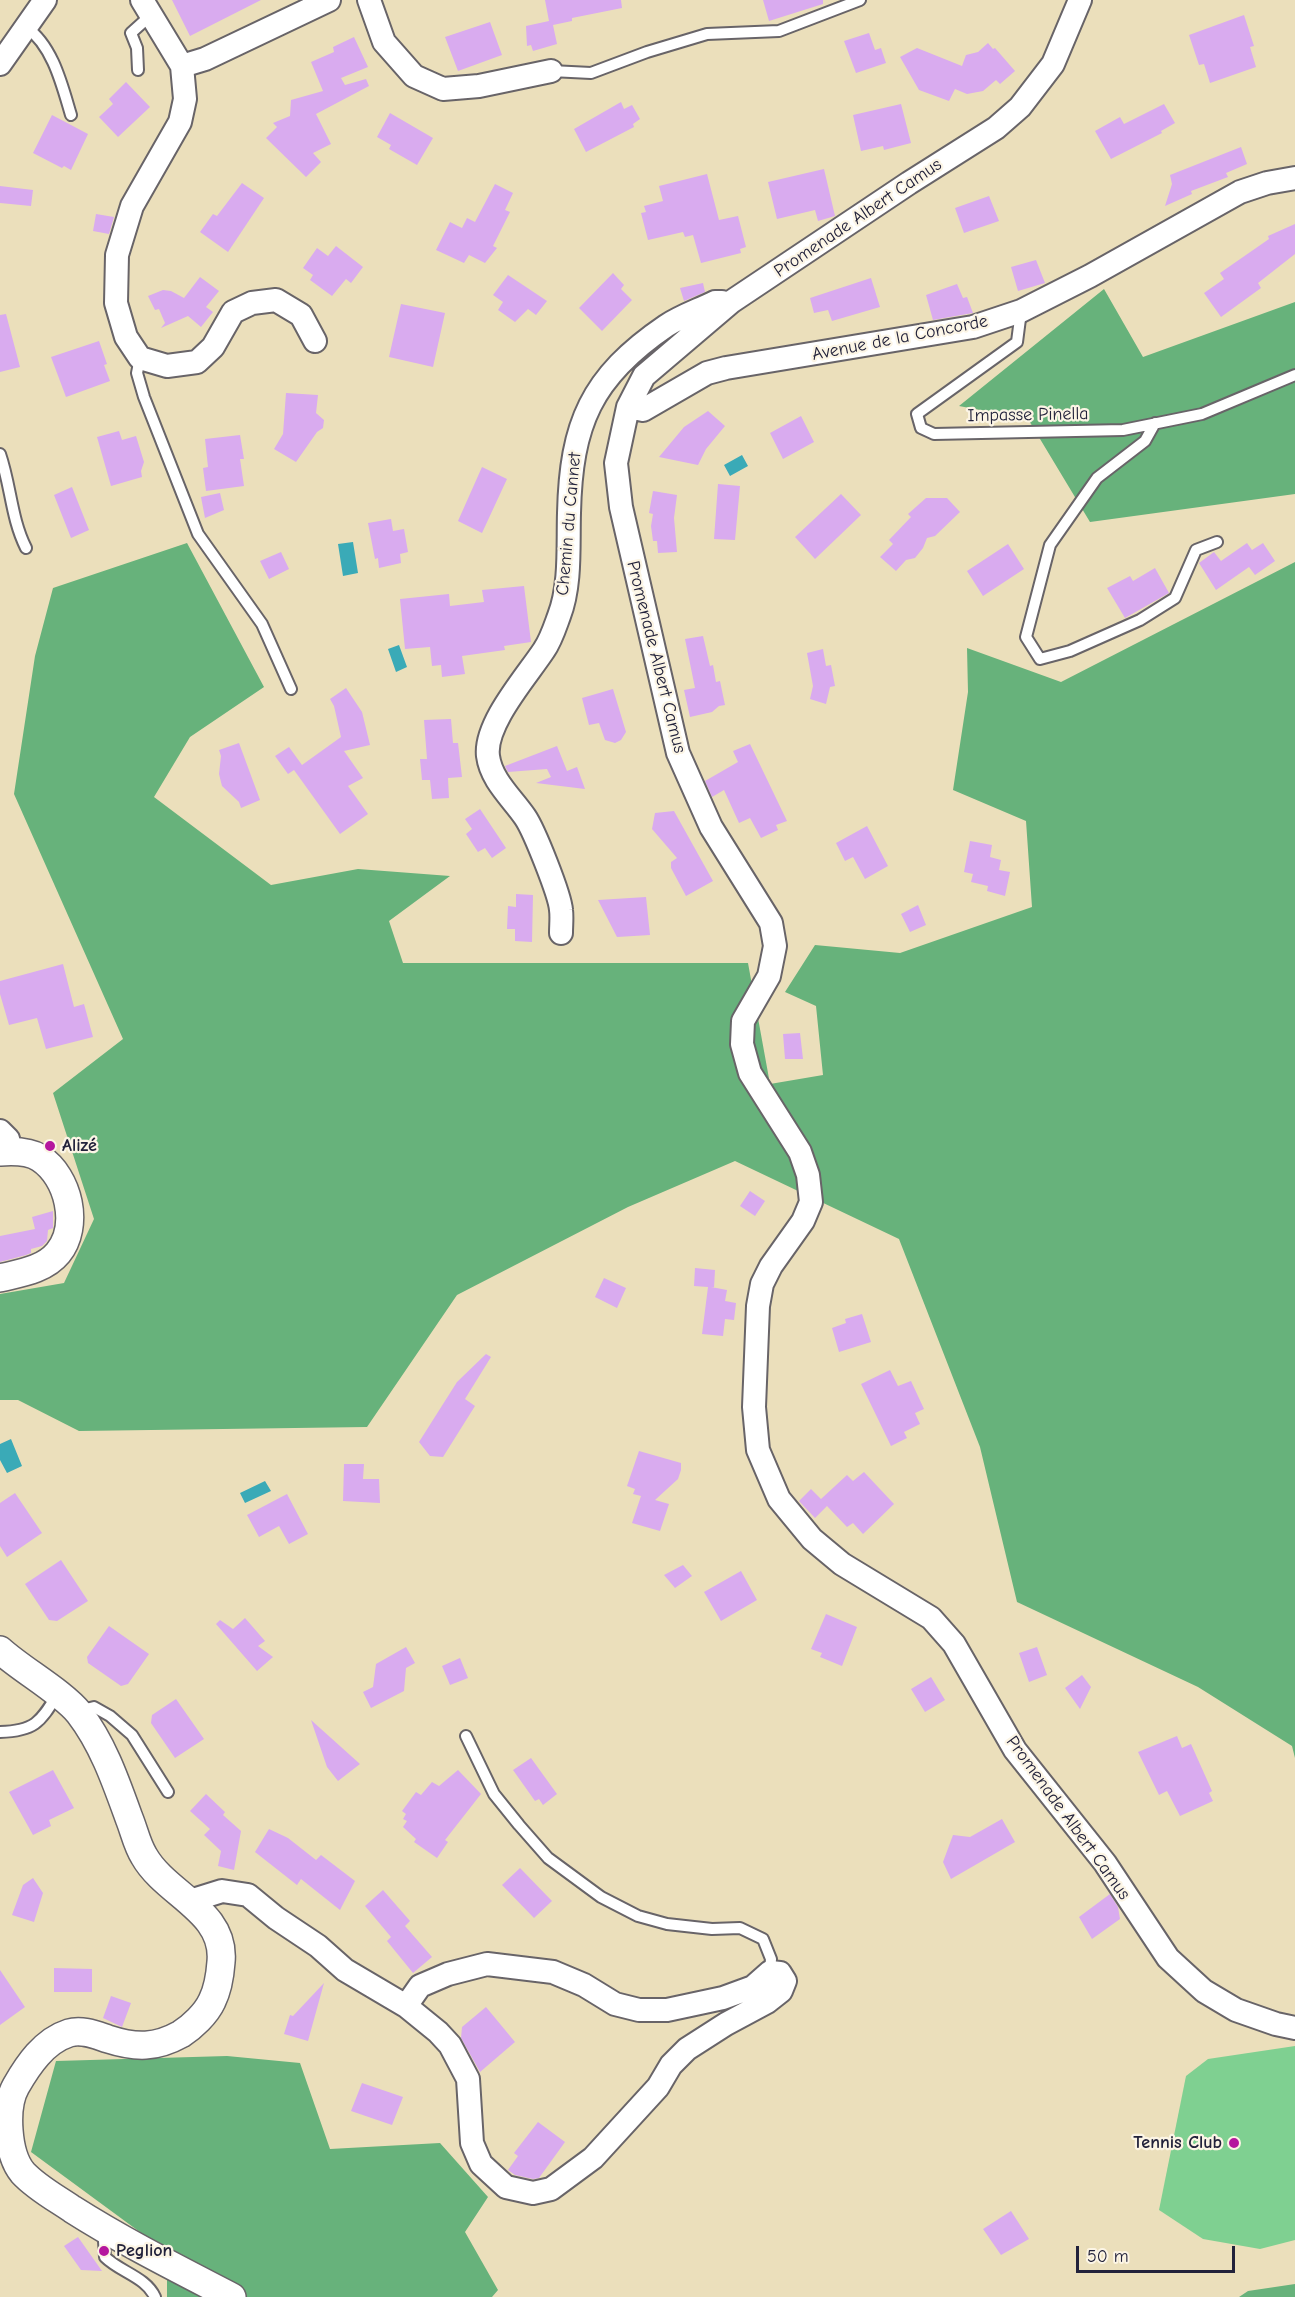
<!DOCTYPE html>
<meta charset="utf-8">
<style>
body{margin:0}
#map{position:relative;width:1295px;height:2297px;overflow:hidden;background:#ebdfbb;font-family:"Comic Neue",sans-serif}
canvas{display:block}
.scale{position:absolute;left:1076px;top:2246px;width:159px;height:27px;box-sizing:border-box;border:3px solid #22223b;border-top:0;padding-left:8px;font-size:18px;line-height:21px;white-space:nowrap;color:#22223b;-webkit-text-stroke:4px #fcf5e5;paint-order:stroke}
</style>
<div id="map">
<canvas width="1295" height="2297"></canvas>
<div class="scale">50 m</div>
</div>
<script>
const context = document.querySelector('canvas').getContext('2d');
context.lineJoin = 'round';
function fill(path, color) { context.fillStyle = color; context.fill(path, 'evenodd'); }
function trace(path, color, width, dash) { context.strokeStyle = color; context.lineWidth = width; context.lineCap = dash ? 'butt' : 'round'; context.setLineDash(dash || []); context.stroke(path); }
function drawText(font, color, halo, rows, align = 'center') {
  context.font = font + ' "Comic Neue",sans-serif'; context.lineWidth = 4.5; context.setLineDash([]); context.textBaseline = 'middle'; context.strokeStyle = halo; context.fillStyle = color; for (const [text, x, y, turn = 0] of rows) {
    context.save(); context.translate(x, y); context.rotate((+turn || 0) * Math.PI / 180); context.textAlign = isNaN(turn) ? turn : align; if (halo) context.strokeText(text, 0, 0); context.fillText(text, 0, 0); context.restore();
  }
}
fill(new Path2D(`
 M 1295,2046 L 1295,2240 L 1260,2249 L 1203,2239 L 1159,2210 L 1186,2076 L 1208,2059 Z`), '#7fd091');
fill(new Path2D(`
 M 1104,289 L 1143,357 L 1295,302 L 1295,494 L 1090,522 L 1028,419 L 959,406 Z
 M 187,543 L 264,687 L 190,737 L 154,797 L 271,885 L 358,869 L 450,876 L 389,921 L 403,963 L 748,963 L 770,1084 L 823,1075 L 816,1006 L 785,992 L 815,945 L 900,953 L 1032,907 L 1026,821 L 953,790 L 968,692 L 967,648 L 1061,682 L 1295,562 L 1295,1758 L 1292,1746 L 1198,1687 L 1017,1602 L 980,1447 L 899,1239 L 735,1161 L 628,1207 L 457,1295 L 367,1427 L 79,1431 L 18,1400 L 0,1400 L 0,1294 L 64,1283 L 94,1219 L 53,1093 L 123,1039 L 14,794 L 35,656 L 53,588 Z
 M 227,2056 L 300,2063 L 330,2149 L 440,2143 L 488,2197 L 465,2232 L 498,2290 L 492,2297 L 167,2297 L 167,2252 L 31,2152 L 56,2061 Z
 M 1295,2284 L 1295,2297 L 1239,2297 L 1248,2291 Z`), '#67b27b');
fill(new Path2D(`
 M 742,455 L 748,466 L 730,476 L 724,465 Z
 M 353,542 L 358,573 L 343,576 L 338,544 Z
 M 399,645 L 407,667 L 396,672 L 388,649 Z
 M 11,1439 L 22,1466 L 7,1473 L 0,1460 L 0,1444 Z
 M 265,1481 L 271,1491 L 245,1503 L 240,1493 Z`), '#3aaab7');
fill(new Path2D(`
 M 172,0 L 261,0 L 190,36 Z
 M 545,0 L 621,0 L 622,8 L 572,18 L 572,21 L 553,25 L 557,44 L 533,51 L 531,45 L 527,46 L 526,26 L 549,21 Z
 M 763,0 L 823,0 L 823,4 L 769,21 Z
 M 1244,15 L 1254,46 L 1250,47 L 1256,67 L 1210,83 L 1204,64 L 1199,65 L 1189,35 Z
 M 490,22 L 502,55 L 458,71 L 445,37 Z
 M 869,33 L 875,50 L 881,48 L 886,63 L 856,73 L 844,41 Z
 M 354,37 L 368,67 L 341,78 L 345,85 L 366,79 L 369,86 L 316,114 L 331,144 L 313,153 L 321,162 L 306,177 L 266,138 L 277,127 L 273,123 L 290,116 L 291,100 L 323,91 L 311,62 L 334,52 L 333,47 Z
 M 988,43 L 993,49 L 995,48 L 1015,71 L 1000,84 L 996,80 L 983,91 L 967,94 L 955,89 L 949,101 L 919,90 L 900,57 L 917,48 L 962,66 L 966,55 L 978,52 Z
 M 126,82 L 150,107 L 118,137 L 99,117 L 113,104 L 109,99 Z
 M 621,102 L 624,109 L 632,105 L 640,119 L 633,124 L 634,127 L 586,152 L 574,129 Z
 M 901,104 L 911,143 L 884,150 L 883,146 L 861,151 L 853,115 Z
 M 1164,104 L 1175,123 L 1161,131 L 1162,133 L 1111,159 L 1095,131 L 1120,117 L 1124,124 Z
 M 390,113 L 433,138 L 417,165 L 389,149 L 391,145 L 377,137 Z
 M 52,115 L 88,134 L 71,170 L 64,166 L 62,168 L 33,153 Z
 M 1241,147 L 1247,164 L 1226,173 L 1228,177 L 1191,191 L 1192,194 L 1165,206 L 1172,184 L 1170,175 Z
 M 824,169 L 835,216 L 818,221 L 815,210 L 777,219 L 768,182 Z
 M 707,174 L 719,220 L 738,216 L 746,247 L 740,249 L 741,253 L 701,263 L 693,235 L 685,237 L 683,232 L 648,240 L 641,213 L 646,212 L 644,206 L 663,201 L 659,186 Z
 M 242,183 L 264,198 L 228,252 L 200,232 L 213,214 L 217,216 Z
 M 495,184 L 513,193 L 505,210 L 510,212 L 493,246 L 497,248 L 485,263 L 469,255 L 464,263 L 436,250 L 450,222 L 462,228 L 467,218 L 475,222 Z
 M 0,186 L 33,190 L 31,206 L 0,203 Z
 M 989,196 L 999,221 L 964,233 L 955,208 Z
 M 96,214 L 114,217 L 109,234 L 93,231 Z
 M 1295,224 L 1295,254 L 1258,283 L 1261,288 L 1221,317 L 1204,293 L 1224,279 L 1220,273 L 1269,239 L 1268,236 Z
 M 336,246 L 363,267 L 351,283 L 346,279 L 332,296 L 310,280 L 313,275 L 303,268 L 317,248 L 328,256 Z
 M 1036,260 L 1045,283 L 1018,291 L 1011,267 Z
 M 613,273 L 624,285 L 621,289 L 632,300 L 602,331 L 579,308 Z
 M 508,275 L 547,301 L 536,315 L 528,309 L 515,322 L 498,310 L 503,302 L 493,295 Z
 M 200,277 L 219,291 L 206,307 L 213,312 L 201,327 L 188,316 L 161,328 L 165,323 L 159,309 L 155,310 L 148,296 L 163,290 L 171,291 L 184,298 Z
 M 871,278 L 880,307 L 832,321 L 828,310 L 814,313 L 810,298 Z
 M 703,283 L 705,292 L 684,301 L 680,288 Z
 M 957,284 L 963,298 L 967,297 L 973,313 L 933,320 L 926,295 Z
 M 401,304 L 445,313 L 433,367 L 389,357 Z
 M 6,314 L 20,367 L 0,372 L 0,315 Z
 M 99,341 L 107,364 L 104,365 L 110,381 L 66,397 L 51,357 Z
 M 286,393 L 318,395 L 316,413 L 324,420 L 323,428 L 317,432 L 296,462 L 274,449 L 283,434 Z
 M 708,411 L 725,426 L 706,449 L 698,465 L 659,457 L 684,427 Z
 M 801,416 L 814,442 L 783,459 L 770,433 Z
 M 119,431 L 122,440 L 136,436 L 144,462 L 141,471 L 142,477 L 111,486 L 97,437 Z
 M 240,435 L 244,459 L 240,459 L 244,486 L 206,491 L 203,468 L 208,467 L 205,439 Z
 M 482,467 L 507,479 L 482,533 L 458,521 Z
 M 718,484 L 740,486 L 735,540 L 714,539 Z
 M 72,487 L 89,530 L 71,538 L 54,495 Z
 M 653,491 L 677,495 L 674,518 L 677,552 L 658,553 L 657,541 L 653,541 L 651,526 L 653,514 L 649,513 Z
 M 220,493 L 224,510 L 205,518 L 201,497 Z
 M 841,494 L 861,515 L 815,559 L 795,537 Z
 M 926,498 L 947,498 L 960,512 L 935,536 L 927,538 L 923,548 L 915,558 L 906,560 L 896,571 L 880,557 L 893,544 L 889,540 L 911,517 L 908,514 Z
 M 391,519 L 393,531 L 404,529 L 408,552 L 400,554 L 401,563 L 379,568 L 378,558 L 375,559 L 368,523 Z
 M 1247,543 L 1252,550 L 1263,543 L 1275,561 L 1255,575 L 1249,567 L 1216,590 L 1199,563 L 1214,552 L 1221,561 Z
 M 1008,544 L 1024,569 L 983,596 L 967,571 Z
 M 281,552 L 289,569 L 269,579 L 260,561 Z
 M 1155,568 L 1169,593 L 1125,618 L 1107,588 L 1130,576 L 1133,581 Z
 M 524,586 L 531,642 L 504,646 L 505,650 L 462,656 L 465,674 L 442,677 L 441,665 L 432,666 L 430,647 L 405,649 L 400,599 L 449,594 L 450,606 L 484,602 L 482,590 Z
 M 703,636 L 710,666 L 713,665 L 716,682 L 720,681 L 725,705 L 719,706 L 712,712 L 690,717 L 684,690 L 695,688 L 685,639 Z
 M 823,649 L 826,666 L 831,665 L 835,686 L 830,687 L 826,704 L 810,699 L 813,686 L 807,653 Z
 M 346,688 L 362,712 L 370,745 L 344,751 L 363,778 L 348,786 L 368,814 L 340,834 L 294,770 L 288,774 L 275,756 L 289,747 L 302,765 L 341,737 L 334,706 L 330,699 Z
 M 613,689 L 626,732 L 621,740 L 615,743 L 605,740 L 599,723 L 589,725 L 582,698 Z
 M 451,719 L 453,743 L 458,743 L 462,777 L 448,778 L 449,798 L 432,799 L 430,780 L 422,780 L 420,759 L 427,759 L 424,720 Z
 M 239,743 L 260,800 L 241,808 L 239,802 L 222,786 L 219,774 L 221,756 L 219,750 Z
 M 750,744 L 787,821 L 776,825 L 778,830 L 761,838 L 750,818 L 739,823 L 724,790 L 712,797 L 705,781 L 738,762 L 733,751 Z
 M 557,746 L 567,771 L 577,767 L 585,789 L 536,783 L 551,777 L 547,769 L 508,772 L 505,766 Z
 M 480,809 L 506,848 L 492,858 L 485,848 L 478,852 L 466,834 L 472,829 L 465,819 Z
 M 674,811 L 713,881 L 686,896 L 671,868 L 671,862 L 677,858 L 652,829 L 655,813 Z
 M 867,826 L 888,866 L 865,879 L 853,857 L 845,861 L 836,843 Z
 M 970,841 L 992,845 L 990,857 L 1001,860 L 999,870 L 1010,872 L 1005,896 L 987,891 L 988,886 L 971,882 L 973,874 L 964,872 Z
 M 516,894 L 533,895 L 532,942 L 515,941 L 515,929 L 507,929 L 508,906 L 516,907 Z
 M 646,897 L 650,935 L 617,937 L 598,900 Z
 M 918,905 L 926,925 L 910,932 L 901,914 Z
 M 63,964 L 74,1007 L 84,1004 L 93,1037 L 46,1049 L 37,1018 L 9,1025 L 0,994 L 0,981 Z
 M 800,1033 L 803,1059 L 785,1059 L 783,1034 Z
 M 750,1191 L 765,1201 L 755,1216 L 740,1206 Z
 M 53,1211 L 53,1228 L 48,1230 L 47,1241 L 42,1246 L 31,1249 L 31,1253 L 26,1255 L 0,1262 L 0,1236 L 35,1229 L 32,1217 Z
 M 695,1268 L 715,1270 L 714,1288 L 711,1287 L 727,1290 L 725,1301 L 736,1303 L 734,1320 L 725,1319 L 723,1336 L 702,1334 L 708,1287 L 694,1286 Z
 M 604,1278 L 626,1288 L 617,1308 L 595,1297 Z
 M 862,1314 L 871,1342 L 839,1352 L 832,1328 L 846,1323 L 845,1319 Z
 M 486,1354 L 491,1357 L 465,1399 L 475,1406 L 443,1457 L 430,1456 L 419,1442 L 457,1382 Z
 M 890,1370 L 898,1386 L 911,1381 L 924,1409 L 915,1413 L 920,1424 L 904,1432 L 907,1438 L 891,1446 L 861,1384 Z
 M 639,1451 L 681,1463 L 681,1470 L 678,1479 L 655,1500 L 669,1504 L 660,1531 L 632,1523 L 641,1496 L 633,1494 L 635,1489 L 627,1486 Z
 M 344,1464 L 364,1464 L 363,1479 L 379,1479 L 380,1503 L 343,1501 Z
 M 864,1472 L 894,1504 L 863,1534 L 853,1523 L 847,1527 L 827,1506 L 815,1518 L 799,1501 L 811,1489 L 821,1499 L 847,1475 L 853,1481 Z
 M 15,1493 L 42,1533 L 7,1557 L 0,1546 L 0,1503 Z
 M 287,1494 L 308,1534 L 289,1544 L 279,1526 L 259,1537 L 247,1515 Z
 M 61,1560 L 88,1601 L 57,1621 L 49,1620 L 25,1584 Z
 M 683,1565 L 692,1576 L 675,1588 L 664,1575 Z
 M 741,1571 L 757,1600 L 721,1621 L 704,1592 Z
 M 826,1614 L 857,1627 L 842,1666 L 820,1657 L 822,1653 L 811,1649 Z
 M 245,1618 L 265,1641 L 258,1646 L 273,1657 L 257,1671 L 216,1624 L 220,1620 L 233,1629 Z
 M 109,1626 L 149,1654 L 128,1684 L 121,1686 L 88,1663 L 87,1657 Z
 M 406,1647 L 415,1663 L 406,1668 L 404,1691 L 371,1708 L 363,1692 L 373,1687 L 376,1664 Z
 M 1037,1647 L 1047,1675 L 1029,1682 L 1019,1653 Z
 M 460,1658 L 468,1678 L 450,1685 L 442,1666 Z
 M 1082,1675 L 1091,1687 L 1080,1709 L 1065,1688 Z
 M 931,1677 L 945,1700 L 925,1712 L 911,1689 Z
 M 176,1699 L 204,1739 L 175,1758 L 151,1723 L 152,1715 Z
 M 311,1720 L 360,1764 L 338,1781 L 327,1767 Z
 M 1177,1736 L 1182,1748 L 1191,1744 L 1212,1791 L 1209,1793 L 1213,1801 L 1180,1816 L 1167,1791 L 1159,1795 L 1138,1752 Z
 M 531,1758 L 557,1794 L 543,1805 L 539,1799 L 535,1801 L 513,1770 Z
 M 53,1770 L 74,1808 L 49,1820 L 51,1826 L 33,1835 L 9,1792 Z
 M 458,1770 L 481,1794 L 445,1840 L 448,1842 L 437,1858 L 414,1842 L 416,1839 L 403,1827 L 407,1821 L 403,1819 L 406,1814 L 402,1811 L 416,1792 L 421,1795 L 432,1782 L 439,1786 Z
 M 206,1794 L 225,1812 L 223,1815 L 241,1831 L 234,1870 L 218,1866 L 221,1851 L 204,1835 L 210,1829 L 190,1811 Z
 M 1002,1819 L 1015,1842 L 951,1879 L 943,1862 L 953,1835 L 970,1837 Z
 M 269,1829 L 288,1838 L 316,1860 L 321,1855 L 355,1881 L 340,1910 L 301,1879 L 297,1885 L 255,1852 Z
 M 520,1868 L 552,1901 L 534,1918 L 502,1885 Z
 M 33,1878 L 43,1893 L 34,1922 L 12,1915 L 23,1885 Z
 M 383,1890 L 410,1921 L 405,1926 L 432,1957 L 413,1973 L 387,1941 L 391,1937 L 365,1906 Z
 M 1110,1894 L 1118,1907 L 1120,1919 L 1092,1939 L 1079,1917 Z
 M 54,1968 L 92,1969 L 92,1992 L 54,1992 Z
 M 0,1970 L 25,2007 L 0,2025 Z
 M 324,1983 L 308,2041 L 284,2034 L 290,2015 L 293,2016 Z
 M 111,1996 L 131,2003 L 122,2027 L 103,2018 Z
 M 486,2007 L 515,2042 L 480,2072 L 461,2038 L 462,2027 Z
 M 362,2083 L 403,2097 L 392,2125 L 351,2111 Z
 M 538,2122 L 565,2142 L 539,2178 L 533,2179 L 515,2175 L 508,2170 L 518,2156 L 514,2153 Z
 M 1011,2211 L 1029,2239 L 1001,2255 L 983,2229 Z
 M 78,2237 L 102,2271 L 81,2270 L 64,2246 Z`), '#d9abef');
const service = new Path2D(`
 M 26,27 C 53,46 62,85 71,115
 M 138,70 L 137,48 L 131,33 L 151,15
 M 551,71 L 591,73 L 647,52 L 707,34 L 779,31 L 860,0
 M 1021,311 L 1017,342 L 917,414 L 921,428 L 934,434 L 1123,430 L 1202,414 L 1295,375
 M 140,358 L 137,373 L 144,397 L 198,534 L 262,624 L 291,689
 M 1155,423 L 1145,441 L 1097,478 L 1050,545 L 1026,637 L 1040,659 L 1070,651 L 1140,620 L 1175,598 L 1196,550 L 1217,542
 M 0,454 C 11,486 11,518 26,548
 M 78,1711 L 94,1707 L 110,1716 L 132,1735 L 168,1792
 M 0,1732 C 34,1731 40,1723 57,1695
 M 466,1736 L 494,1794 L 519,1825 L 548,1858 L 601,1897 L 638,1916 L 667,1924 L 712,1929 L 740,1928 L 763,1939 L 771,1959 L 770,1972
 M 107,2232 L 104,2241 L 105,2257 C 120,2272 146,2277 155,2297`);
const minor = new Path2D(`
 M 142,0 L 182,66 L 185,99 L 180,122 L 132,206 L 117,255 L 116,303 L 126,337 L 140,358 L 167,366 L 197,362 L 213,347 L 233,312 L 252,303 L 276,300 L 301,315 L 315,341
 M 369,0 L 384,42 L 414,76 L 443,89 L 479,86 L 551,71
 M 1080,0 L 1053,64 L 1020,107 L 996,128 L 909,183 L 731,302 L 644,376 L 628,407 L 616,463 L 621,507 L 678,753 L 711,827 L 771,923 L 775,946 L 769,976 L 743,1021 L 742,1044 L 750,1073 L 800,1152 L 808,1175 L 811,1202 L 803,1221 L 771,1266 L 762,1284 L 758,1306 L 754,1407 L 758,1450 L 779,1499 L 812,1539 L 842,1564 L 931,1618 L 954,1644 L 1015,1750 L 1105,1863 L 1168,1958 L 1204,1991 L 1236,2010 L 1276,2024 L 1295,2028
 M 0,64 L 45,0
 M 182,66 L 205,59 L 329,0
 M 628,407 L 643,410 L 707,373 L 726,368 L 973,327 L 1021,311 L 1090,276 L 1240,192 L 1267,183 L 1295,178
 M 561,933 C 561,925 562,917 561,910 C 560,895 534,830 525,817 C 512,798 491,780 488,756 C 484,724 527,676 544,650 C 551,640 555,627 559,616 C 571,585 568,546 569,513 C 571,424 591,377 666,326 C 681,316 699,310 715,302 L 722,302
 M 0,1131 L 8,1139 L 11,1151
 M 190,1901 L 222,1891 L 248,1895 L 276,1918 L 318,1946 L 345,1970 L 406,2006 L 438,2032 L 450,2045 L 468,2079 L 472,2143 L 481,2164 L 506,2187 L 533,2193 L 551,2189 L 593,2158 L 658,2087 L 671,2065 L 687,2049 L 726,2024 L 767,2002 L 781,1991 L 785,1981 L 780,1973 L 770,1972 L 753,1987 L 723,1998 L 667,2010 L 639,2010 L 615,2004 L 584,1985 L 553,1972 L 487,1964 L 448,1974 L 420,1986 L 406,2006`);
const tertiary = new Path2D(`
 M 0,1152 C 13,1151 29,1151 40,1158 C 69,1177 80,1226 58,1253 C 44,1270 20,1273 0,1278
 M 0,1650 C 22,1670 62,1692 79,1713 C 103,1744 116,1782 129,1818 C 134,1830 137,1845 144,1856 C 166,1895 226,1911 221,1962 C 220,1976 218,1989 212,2001 C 206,2014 192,2027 181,2034 C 156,2048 136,2048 108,2039 C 96,2035 82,2029 69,2033 C 44,2041 28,2065 16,2086 C 4,2107 7,2154 23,2173 C 37,2188 56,2198 72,2209 C 124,2242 178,2269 232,2297`);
trace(service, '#686468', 14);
trace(minor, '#686468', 26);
trace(tertiary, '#686468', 30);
trace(service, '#fff', 10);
trace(minor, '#fff', 22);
trace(tertiary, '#fff', 27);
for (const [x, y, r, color] of [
 [50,1146,6,"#b5179e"],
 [1234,2143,6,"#b5179e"],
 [104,2251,6,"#b5179e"]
]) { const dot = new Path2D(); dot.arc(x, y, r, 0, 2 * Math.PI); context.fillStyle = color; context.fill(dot); trace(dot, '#fcf5e5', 2); }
drawText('18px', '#22223b', '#fcf5e5', [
 ["Promenade Albert Camus",858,218,-34],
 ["Avenue de la Concorde",900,338,-11],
 ["Impasse Pinella",1028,415,-1],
 ["Chemin du Cannet",569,524,-85],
 ["Promenade Albert Camus",656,657,76],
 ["Promenade Albert Camus",1068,1818,54]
]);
drawText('bold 18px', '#22223b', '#fcf5e5', [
 ["Alizé",62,1146],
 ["Tennis Club",1222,2143,"right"],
 ["Peglion",116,2251]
], 'left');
</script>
